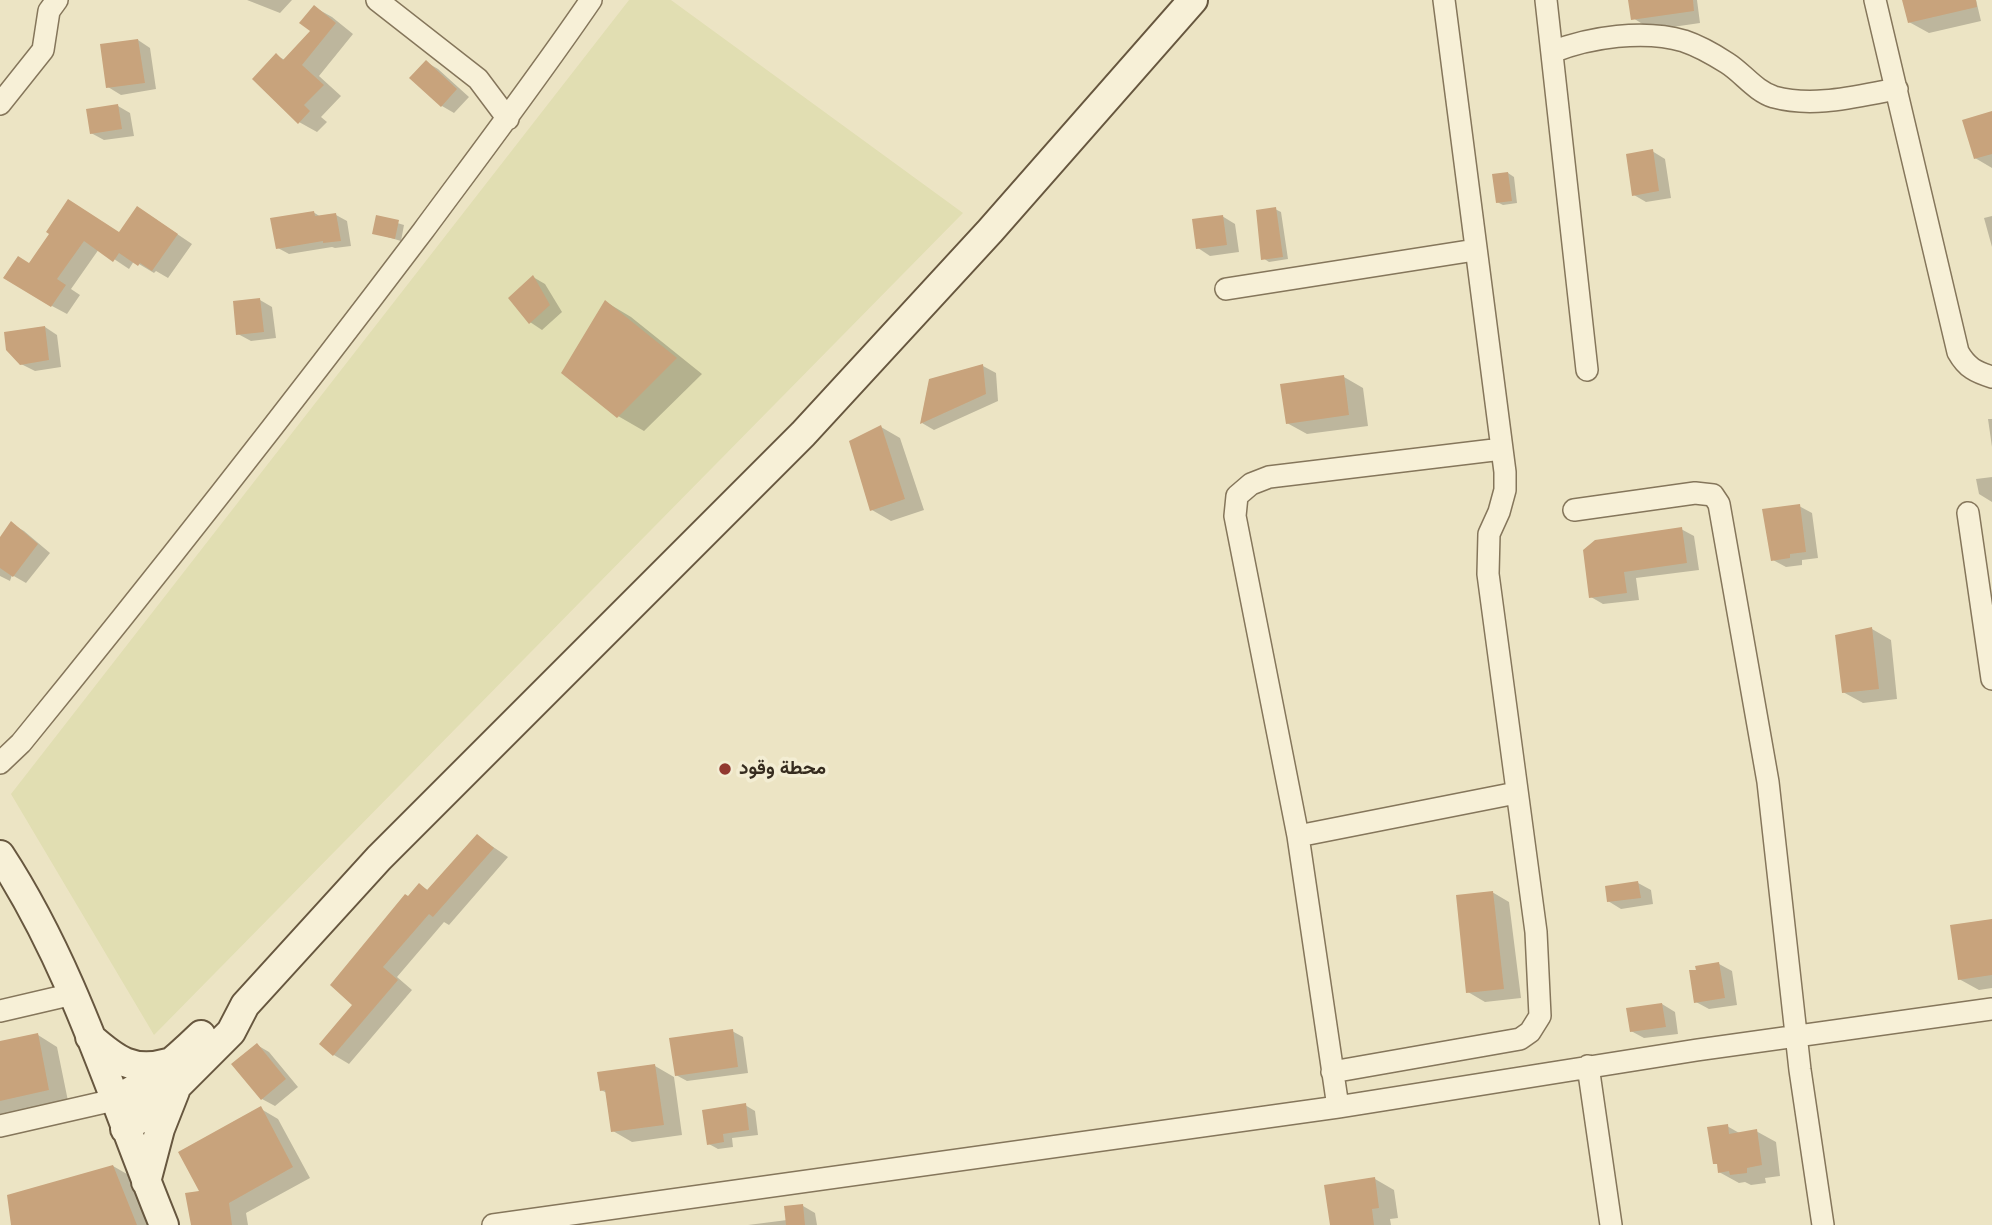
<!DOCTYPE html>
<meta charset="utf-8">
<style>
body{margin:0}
canvas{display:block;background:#ece4c4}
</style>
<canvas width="1992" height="1225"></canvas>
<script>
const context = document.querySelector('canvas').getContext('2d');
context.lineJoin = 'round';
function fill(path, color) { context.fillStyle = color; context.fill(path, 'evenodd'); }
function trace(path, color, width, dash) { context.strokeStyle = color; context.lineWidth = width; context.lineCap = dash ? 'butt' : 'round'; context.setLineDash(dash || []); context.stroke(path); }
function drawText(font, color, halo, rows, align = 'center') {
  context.font = font + ' Lora,Vazirmatn,serif'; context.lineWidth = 7; context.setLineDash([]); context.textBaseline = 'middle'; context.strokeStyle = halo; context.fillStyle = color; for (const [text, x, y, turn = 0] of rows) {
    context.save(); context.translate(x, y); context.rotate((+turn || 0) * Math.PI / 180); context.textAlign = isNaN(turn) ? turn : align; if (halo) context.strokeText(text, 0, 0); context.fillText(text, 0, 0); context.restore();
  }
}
fill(new Path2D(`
 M 629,0 L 671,0 L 963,213 L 154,1035 L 11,794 Z`), '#e1deb2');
fill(new Path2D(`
 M 247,0 L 292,0 L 280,13 Z
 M 1630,0 L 1697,0 L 1700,23 L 1652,30 L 1633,18 Z
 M 1904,0 L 1976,0 L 1981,21 L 1929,33 L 1909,22 Z
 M 314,7 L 332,17 L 353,34 L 319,76 L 341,96 L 321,117 L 327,122 L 317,132 L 299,122 L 277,56 L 285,60 L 313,31 Z
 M 138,40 L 150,48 L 156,89 L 121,95 L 108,87 Z
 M 426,62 L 438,69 L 469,97 L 454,113 L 442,106 Z
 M 118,106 L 130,113 L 134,136 L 104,140 L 91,133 Z
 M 1992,117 L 1992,168 L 1975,158 Z
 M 1652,151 L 1665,159 L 1671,198 L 1646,202 L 1634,195 Z
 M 1508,173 L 1514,177 L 1517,203 L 1503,205 L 1497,202 Z
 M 1275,209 L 1281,212 L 1288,259 L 1269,262 L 1263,258 Z
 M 313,212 L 321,217 L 336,215 L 347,221 L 351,246 L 335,248 L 332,247 L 289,254 L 278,248 Z
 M 1222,216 L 1235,224 L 1239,252 L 1210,256 L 1198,248 Z
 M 1992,216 L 1992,247 L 1984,218 Z
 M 152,217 L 192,244 L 168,278 L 156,271 L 154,273 L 134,261 L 129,269 L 99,249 L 71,289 L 80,295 L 67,314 L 52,306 L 30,264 L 51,234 L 120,233 Z
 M 377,217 L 404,225 L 401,241 L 374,233 Z
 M 533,277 L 545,284 L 562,312 L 542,330 L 530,322 Z
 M 260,300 L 272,307 L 276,338 L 251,341 L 238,334 Z
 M 606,302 L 631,317 L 702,374 L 644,431 L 618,416 Z
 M 45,327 L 57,335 L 61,367 L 35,371 L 21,364 Z
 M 983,366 L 996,373 L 998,401 L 934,430 L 922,423 Z
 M 1344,377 L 1363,388 L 1368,426 L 1307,434 L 1287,423 Z
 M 1988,419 L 1992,419 L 1992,447 Z
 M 881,427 L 900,438 L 924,510 L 891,521 L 872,510 Z
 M 1992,477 L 1992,502 L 1979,494 L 1976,479 Z
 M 1799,506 L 1812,513 L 1818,558 L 1802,560 L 1802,565 L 1786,567 L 1773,560 Z
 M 12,524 L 24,531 L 50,553 L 26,583 L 12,575 L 10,581 L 0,576 L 0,540 Z
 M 1681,529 L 1694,536 L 1699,570 L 1636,578 L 1639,600 L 1603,604 L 1591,597 L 1585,551 Z
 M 1872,629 L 1891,640 L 1897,699 L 1863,703 L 1843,692 Z
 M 477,836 L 508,857 L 449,925 L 444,922 L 397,977 L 412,990 L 349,1064 L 334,1055 L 322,1044 L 355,1005 L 408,898 L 420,885 L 429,891 Z
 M 1638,883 L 1651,890 L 1653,904 L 1621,909 L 1608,901 Z
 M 1492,892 L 1509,902 L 1521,998 L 1485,1002 L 1468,992 Z
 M 1992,921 L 1992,988 L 1979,990 L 1959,979 Z
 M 1719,964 L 1732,971 L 1737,1005 L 1709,1009 L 1696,1002 Z
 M 1662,1004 L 1675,1012 L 1678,1034 L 1644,1038 L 1631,1031 Z
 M 732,1031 L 743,1037 L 748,1073 L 687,1081 L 676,1075 Z
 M 38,1035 L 57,1047 L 68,1101 L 0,1115 L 0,1043 Z
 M 257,1045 L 269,1052 L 298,1087 L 275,1106 L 262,1099 Z
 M 655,1066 L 674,1077 L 682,1135 L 632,1142 L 613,1131 L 607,1093 L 601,1090 Z
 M 745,1105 L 755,1111 L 758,1135 L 732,1138 L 733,1147 L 718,1149 L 709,1144 Z
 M 261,1109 L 278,1119 L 310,1178 L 246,1213 L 248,1225 L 192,1225 L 201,1192 Z
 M 1727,1126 L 1741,1134 L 1756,1131 L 1776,1142 L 1780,1176 L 1765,1178 L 1766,1183 L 1751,1185 L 1745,1182 L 1739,1183 L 1719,1172 L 1719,1165 L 1715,1163 Z
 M 113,1166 L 139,1181 L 156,1225 L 13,1225 Z
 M 1375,1179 L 1394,1190 L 1398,1218 L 1390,1219 L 1391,1225 L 1335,1225 Z
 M 803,1206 L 815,1213 L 817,1225 L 748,1225 L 787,1220 Z`), '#0003');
fill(new Path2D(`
 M 1628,0 L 1693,0 L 1694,11 L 1631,20 Z
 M 1902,0 L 1976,0 L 1977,7 L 1908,23 Z
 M 314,5 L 336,23 L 302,65 L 324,85 L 304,105 L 310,111 L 298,124 L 252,79 L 276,53 L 283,60 L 310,31 L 299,23 Z
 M 138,39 L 145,83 L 106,88 L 100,44 Z
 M 426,60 L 457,89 L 441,107 L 409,78 Z
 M 118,104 L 122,129 L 90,134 L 86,109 Z
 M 1992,111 L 1992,154 L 1974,159 L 1962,120 Z
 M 1653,149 L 1659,191 L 1632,196 L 1626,154 Z
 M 1508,172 L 1512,201 L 1496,203 L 1492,174 Z
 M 68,199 L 119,232 L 137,206 L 178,234 L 152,271 L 140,263 L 138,266 L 119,253 L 113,262 L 84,241 L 57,279 L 66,285 L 51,307 L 3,278 L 18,256 L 29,263 L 49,234 L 46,232 Z
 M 1276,207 L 1283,257 L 1261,260 L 1256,210 Z
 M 314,211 L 315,216 L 336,213 L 341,241 L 323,243 L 323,241 L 276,249 L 270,218 Z
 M 376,215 L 399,220 L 395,239 L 372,234 Z
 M 1223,215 L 1227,245 L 1196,249 L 1192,219 Z
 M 533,275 L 550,305 L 529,324 L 508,298 Z
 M 260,298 L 264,332 L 236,335 L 233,301 Z
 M 605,300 L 677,358 L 617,418 L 561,373 Z
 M 45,326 L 49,360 L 20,365 L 6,350 L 4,332 Z
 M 983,364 L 986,394 L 920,424 L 929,379 Z
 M 1344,375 L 1349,415 L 1286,424 L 1280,384 Z
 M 881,425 L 905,499 L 870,511 L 849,441 Z
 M 1800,504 L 1806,552 L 1790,554 L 1790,558 L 1771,561 L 1762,509 Z
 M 11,521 L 38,544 L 13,577 L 0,568 L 0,537 Z
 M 1682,527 L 1687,563 L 1624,572 L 1627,593 L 1589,598 L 1583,550 L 1595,540 Z
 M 1872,627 L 1879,689 L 1842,693 L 1835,635 Z
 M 477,834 L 494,848 L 433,917 L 429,914 L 383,967 L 398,980 L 333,1056 L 319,1044 L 352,1005 L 330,985 L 405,894 L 408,896 L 419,883 L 427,890 Z
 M 1638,881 L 1641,898 L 1607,902 L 1605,886 Z
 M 1493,891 L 1504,989 L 1466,993 L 1456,895 Z
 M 1992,919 L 1992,975 L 1958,980 L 1950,925 Z
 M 1719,962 L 1725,998 L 1694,1003 L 1689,970 L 1696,970 L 1695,966 Z
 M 1662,1003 L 1666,1027 L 1630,1032 L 1626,1008 Z
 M 733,1029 L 738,1067 L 675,1076 L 669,1038 Z
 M 38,1033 L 49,1090 L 0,1101 L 0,1041 Z
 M 257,1043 L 286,1079 L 261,1100 L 231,1064 Z
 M 655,1064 L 664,1125 L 611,1132 L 605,1090 L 600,1091 L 597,1072 Z
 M 746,1103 L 749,1130 L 723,1134 L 724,1142 L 707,1145 L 702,1110 Z
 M 261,1106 L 293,1167 L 229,1203 L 232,1225 L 191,1225 L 185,1193 L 199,1191 L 178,1152 Z
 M 1728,1124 L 1729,1134 L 1757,1129 L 1762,1165 L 1747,1168 L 1747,1173 L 1730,1175 L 1729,1171 L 1718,1173 L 1717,1164 L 1713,1164 L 1707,1127 Z
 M 113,1165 L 137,1225 L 11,1225 L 7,1195 Z
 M 1375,1177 L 1379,1208 L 1372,1209 L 1374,1225 L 1330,1225 L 1324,1185 Z
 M 803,1204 L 805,1225 L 786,1225 L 784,1206 Z`), '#c8a37c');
const street = new Path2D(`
 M 377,0 L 478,79 L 508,119
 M 1546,0 L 1587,370
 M 1875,0 L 1958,352 C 1967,368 1976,372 1992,377
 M 1552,52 C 1590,37 1644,29 1684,41 C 1699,46 1713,54 1727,63 C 1743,73 1755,91 1774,97 C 1814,108 1857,96 1897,89
 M 0,104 L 43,50 L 49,11 L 57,0
 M 1226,289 L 1475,250
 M 1574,510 L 1695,493 L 1713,495 L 1719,504 L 1768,782 L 1800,1070 L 1823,1225
 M 1968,513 L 1992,679
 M 0,763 L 21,743 C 158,575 292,404 423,231 C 480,154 537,79 591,0
 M 1298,836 L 1516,793
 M 0,1011 L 73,994
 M 1588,1066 L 1611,1225
 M 1332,1072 L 1520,1039 L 1530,1032 L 1540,1016 L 1536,932 L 1488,574 L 1489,534 L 1499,512 L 1505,490 L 1505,472 L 1444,0
 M 1338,1107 L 1298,836 L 1235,516 L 1237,496 L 1251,484 L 1269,477 L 1502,449
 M 0,1126 L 114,1100
 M 493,1225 L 1338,1107 L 1697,1050 L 1992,1009`);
const secondary = new Path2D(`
 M 0,855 C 74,968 113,1101 164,1225
 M 90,1037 C 116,1060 133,1073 168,1063
 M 114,1100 C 147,1085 175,1060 201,1035
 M 125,1129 L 147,1113 L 177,1086 L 231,1032 L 245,1005 L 379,858 L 803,434 L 990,231 L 1193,0
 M 146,1182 L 160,1129 L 175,1091`);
trace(street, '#85765b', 24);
trace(secondary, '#67573f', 32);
trace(street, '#f7f0d7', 21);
trace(secondary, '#f7f0d7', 28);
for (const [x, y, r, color] of [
 [725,769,7,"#91382f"]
]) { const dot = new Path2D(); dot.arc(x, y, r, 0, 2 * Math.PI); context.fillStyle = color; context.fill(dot); trace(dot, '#f3edd3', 2.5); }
drawText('bold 19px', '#362c1f', '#f3edd3', [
 ["محطة وقود",739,769]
], 'left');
</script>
